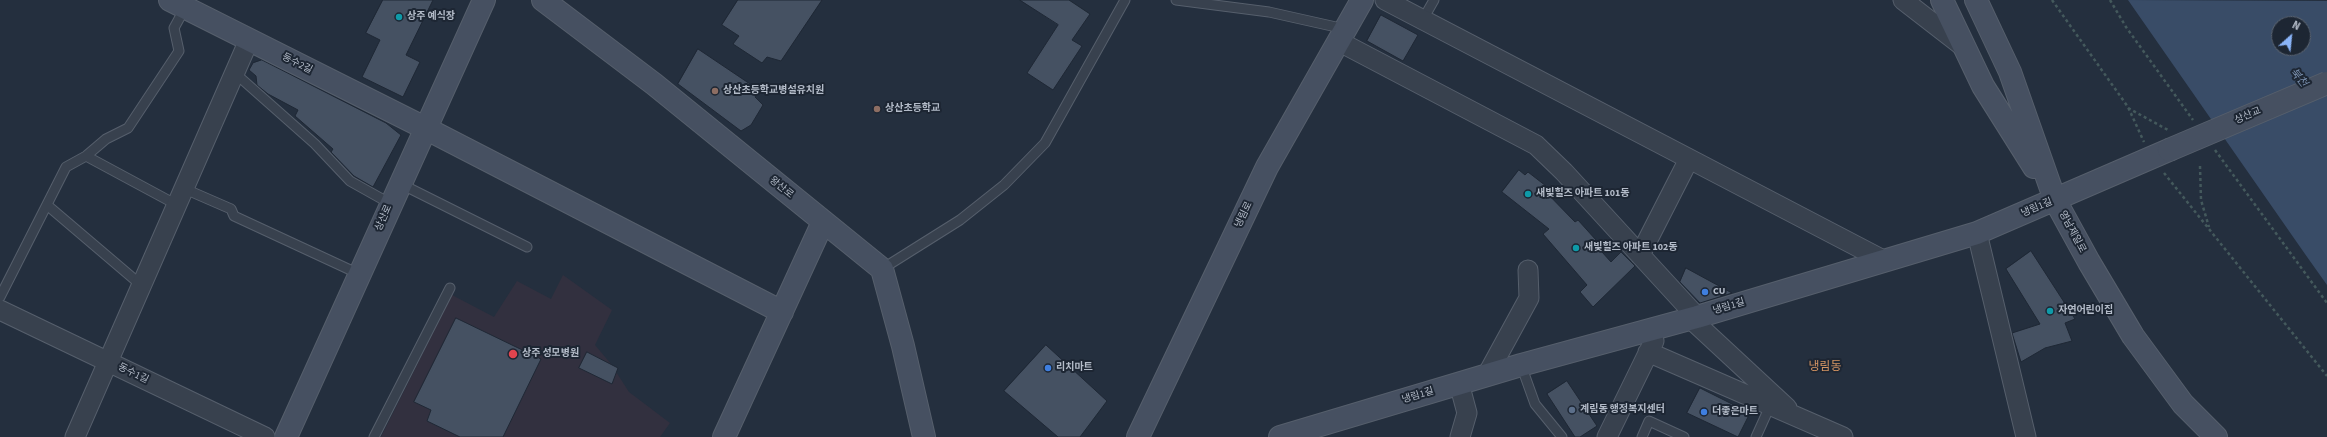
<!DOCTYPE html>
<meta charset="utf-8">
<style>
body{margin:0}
#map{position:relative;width:2327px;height:437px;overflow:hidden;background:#242f3e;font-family:"Source Sans 3",sans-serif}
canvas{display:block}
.north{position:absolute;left:2271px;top:16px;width:40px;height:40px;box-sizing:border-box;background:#1d2633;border:1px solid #59626f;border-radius:50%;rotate:27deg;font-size:11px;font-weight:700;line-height:16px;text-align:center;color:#b4bcc9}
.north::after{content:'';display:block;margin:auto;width:14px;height:18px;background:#8ab4f8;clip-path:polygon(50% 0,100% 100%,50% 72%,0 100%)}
</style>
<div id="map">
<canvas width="2327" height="437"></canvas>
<div class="north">N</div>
</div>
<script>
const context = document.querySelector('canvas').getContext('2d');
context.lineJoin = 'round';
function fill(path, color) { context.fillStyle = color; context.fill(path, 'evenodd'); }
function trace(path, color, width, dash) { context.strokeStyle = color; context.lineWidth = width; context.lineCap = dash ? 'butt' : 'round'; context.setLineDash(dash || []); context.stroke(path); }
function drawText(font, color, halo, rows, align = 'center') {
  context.font = font + ' "Source Sans 3","Noto Sans KR",sans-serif'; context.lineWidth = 4; context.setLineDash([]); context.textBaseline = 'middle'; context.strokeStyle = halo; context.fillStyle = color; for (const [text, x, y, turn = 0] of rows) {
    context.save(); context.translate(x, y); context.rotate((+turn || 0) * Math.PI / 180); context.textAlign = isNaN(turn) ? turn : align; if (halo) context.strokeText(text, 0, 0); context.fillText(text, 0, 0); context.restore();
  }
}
fill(new Path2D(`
 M 563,275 L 612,310 L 595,345 L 611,364 L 629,392 L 670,423 L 660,437 L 381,437 L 452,295 L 494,317 L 517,281 L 551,299 Z`), '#32303f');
fill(new Path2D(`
 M 2128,0 L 2327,1 L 2327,285 L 2305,254 ZM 2279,24 L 2303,24 L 2303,48 L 2279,48 Z`), '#394c67');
const building = new Path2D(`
 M 383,0 L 433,0 L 406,55 L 420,62 L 403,97 L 362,77 L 380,40 L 366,33 Z
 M 738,0 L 822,0 L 781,61 L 767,57 L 762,63 L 733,44 L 739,36 L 722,25 Z
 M 1020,0 L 1069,0 L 1090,14 L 1072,40 L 1082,46 L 1053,90 L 1027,73 L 1058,25 Z
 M 1381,15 L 1418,35 L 1403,61 L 1367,41 Z
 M 698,49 L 759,90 L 755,97 L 763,105 L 751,125 L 741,131 L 678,84 Z
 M 262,60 L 386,123 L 401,135 L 373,187 L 354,176 L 331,152 L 333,149 L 295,116 L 298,110 L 268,94 L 257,85 L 256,76 L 249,70 L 253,63 Z
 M 1519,170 L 1525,175 L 1528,172 L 1546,186 L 1543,189 L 1575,222 L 1578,220 L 1596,240 L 1593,242 L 1611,262 L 1621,252 L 1635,266 L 1593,307 L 1580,292 L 1587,285 L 1543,234 L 1549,229 L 1502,192 Z
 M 2031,251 L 2075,319 L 2065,323 L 2072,341 L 2045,348 L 2021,362 L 2012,333 L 2040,324 L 2006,269 Z
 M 1686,268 L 1732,293 L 1700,303 L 1680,282 Z
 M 456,318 L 541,359 L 503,437 L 460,437 L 427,421 L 431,410 L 414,402 Z
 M 1046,345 L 1107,401 L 1080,437 L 1058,437 L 1004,391 Z
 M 587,352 L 618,368 L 612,384 L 579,368 Z
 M 1567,381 L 1597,426 L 1580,437 L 1575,437 L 1547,394 Z
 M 1700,388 L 1750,413 L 1738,437 L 1687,413 Z`);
fill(building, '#455162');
trace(building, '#1f2835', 1);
const lane = new Path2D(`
 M 1176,0 L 1269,12 L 1345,29
 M 1422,21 L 1434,0
 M 236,74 L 315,144 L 350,181 L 391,204
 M 86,156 L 177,205
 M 401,184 L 527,247
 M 185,189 L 231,209 L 234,216 L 359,274
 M 47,205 L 141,285
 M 882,269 L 960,220 L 1004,185 L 1045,143 L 1125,0
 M 0,297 L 66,167 L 86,156 L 106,139 L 128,128 L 179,51 L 174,28 L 185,8
 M 1521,365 L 1535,404 L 1562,437
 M 374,437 L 450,288
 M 1642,437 L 1649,421 L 1684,437
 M 1756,437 L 1770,406`);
const street = new Path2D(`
 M 1385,0 L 1885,261
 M 1903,0 L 1965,48
 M 1338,41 L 1536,145 L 1564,172 L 1697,317
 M 1977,233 L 2026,437
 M 1640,255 L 1689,159
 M 0,310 L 265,437
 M 1691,319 L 1787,408
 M 1648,352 L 1843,437
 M 1487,375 L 1529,298 L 1528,270
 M 1459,383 L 1467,413 L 1460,437
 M 75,437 L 249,40
 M 1607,437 L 1654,341`);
const secondary = new Path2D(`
 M 170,0 L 425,128 L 782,312
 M 543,0 L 654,84 L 882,269 L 903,346 L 924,437
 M 1942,0 L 1983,86 L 2034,167
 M 1976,0 L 2010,72 L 2055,200 L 2089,262 L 2133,336 L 2183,404 L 2216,437
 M 286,437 L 484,0
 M 724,437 L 823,222
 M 1138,437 L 1267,167 L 1362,0
 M 1280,437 L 1521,365 L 1697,317 L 1977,233 L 2169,150`);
trace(lane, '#565f6c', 11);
trace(street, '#565f6c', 21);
trace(secondary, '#565f6c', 24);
trace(new Path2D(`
 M 2052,0 L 2128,107 L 2144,142
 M 2110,0 L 2126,27 L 2193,120
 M 2128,108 L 2168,130
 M 2215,150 L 2327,303
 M 2200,166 L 2201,200 L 2209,227
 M 2164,173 L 2327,376`), '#44595c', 2.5, [3, 3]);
trace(lane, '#38414e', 9);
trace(street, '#38414e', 19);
trace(secondary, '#465061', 22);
const secondaryBridge = new Path2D(`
 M 2169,150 L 2327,83`);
trace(secondaryBridge, '#565f6c', 24, []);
trace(secondaryBridge, '#465061', 22);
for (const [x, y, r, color] of [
 [399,17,4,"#0f9aa8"],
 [715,91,4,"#8d6e63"],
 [877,109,4,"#8d6e63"],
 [1528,194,4,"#0f9aa8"],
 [1576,248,4,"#0f9aa8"],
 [1705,292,4,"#3f7fe0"],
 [2050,311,4,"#0f9aa8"],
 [513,354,5,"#e0444e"],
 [1048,368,4,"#3f7fe0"],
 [1572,410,4,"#5c6f8a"],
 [1704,412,4,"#3f7fe0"]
]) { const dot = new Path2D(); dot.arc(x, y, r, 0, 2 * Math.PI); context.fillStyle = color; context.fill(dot); trace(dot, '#1d2633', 1.5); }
drawText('bold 10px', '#b4bcc9', '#1d2633', [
 ["상주 예식장",407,17],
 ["상산초등학교병설유치원",723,91],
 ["상산초등학교",885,109],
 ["새빛힐즈 아파트 101동",1536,194],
 ["새빛힐즈 아파트 102동",1584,248],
 ["CU",1713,292],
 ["자연어린이집",2058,311],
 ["상주 성모병원",522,354],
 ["리치마트",1056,368],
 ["계림동 행정복지센터",1580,410],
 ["더좋은마트",1712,412]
], 'left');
drawText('10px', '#b4bcc9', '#1d2633', [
 ["동수2길",297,64,27],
 ["상산교",2248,116,-23],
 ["왕산로",781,188,39],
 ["냉림1길",2037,208,-23],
 ["냉림로",1244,215,-64],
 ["상산로",384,218,-66],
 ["영남제일로",2072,232,62],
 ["냉림1길",1729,307,-17],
 ["동수1길",133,374,26],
 ["냉림1길",1418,396,-17]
]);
drawText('italic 11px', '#7c92b1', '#1d2633', [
 ["북천",2298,78,51]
]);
drawText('12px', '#d59563', '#1d2633', [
 ["냉림동",1825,367]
]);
</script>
